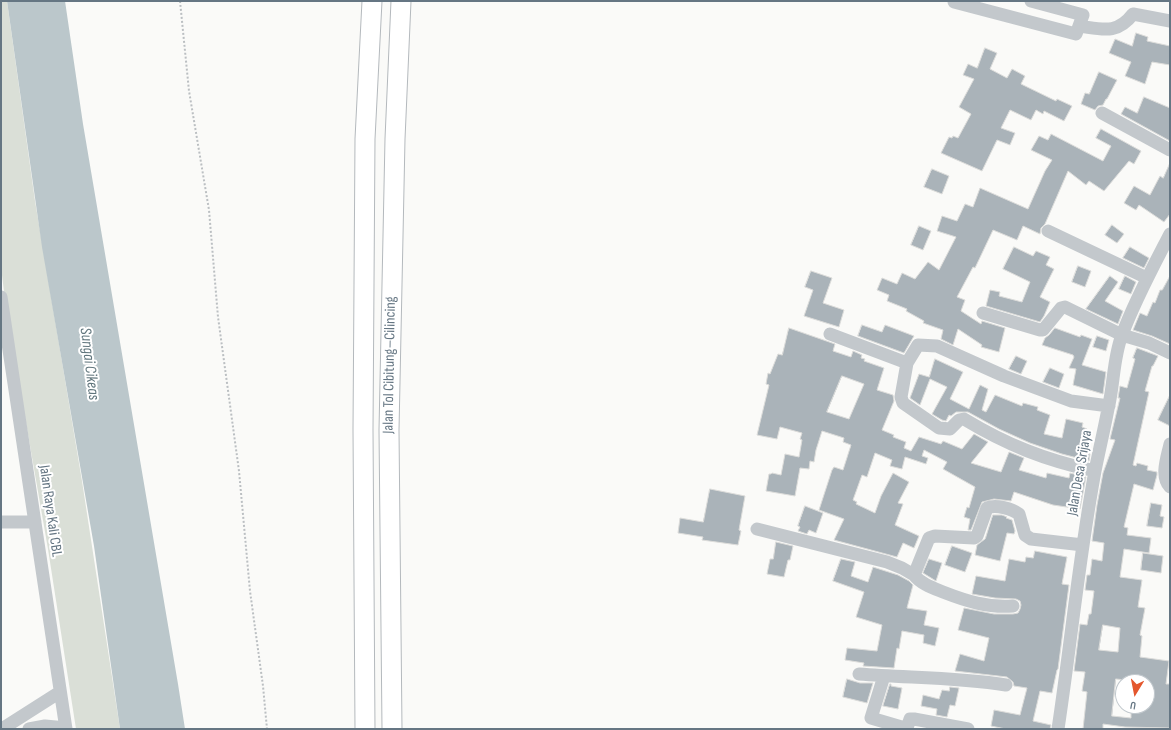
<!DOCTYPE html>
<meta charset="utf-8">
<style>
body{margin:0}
#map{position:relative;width:1171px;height:730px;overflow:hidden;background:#fafaf8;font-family:"Sofia Sans Condensed",sans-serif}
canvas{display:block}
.frame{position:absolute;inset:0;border:2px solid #657683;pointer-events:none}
.north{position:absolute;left:1115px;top:674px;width:40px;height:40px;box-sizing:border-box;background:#fff;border:1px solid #c1c8cd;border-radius:50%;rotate:190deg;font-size:11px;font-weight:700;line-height:16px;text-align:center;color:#657683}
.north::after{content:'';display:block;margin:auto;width:14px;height:18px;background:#e4572e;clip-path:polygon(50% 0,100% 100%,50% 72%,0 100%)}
</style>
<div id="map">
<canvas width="1171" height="730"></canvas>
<div class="frame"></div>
<div class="north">U</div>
</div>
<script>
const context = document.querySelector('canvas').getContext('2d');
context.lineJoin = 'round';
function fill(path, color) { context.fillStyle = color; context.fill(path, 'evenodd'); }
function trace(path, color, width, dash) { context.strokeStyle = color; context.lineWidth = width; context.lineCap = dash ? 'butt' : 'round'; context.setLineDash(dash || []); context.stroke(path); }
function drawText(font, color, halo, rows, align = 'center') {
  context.font = font + ' "Sofia Sans Condensed",sans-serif'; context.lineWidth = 4; context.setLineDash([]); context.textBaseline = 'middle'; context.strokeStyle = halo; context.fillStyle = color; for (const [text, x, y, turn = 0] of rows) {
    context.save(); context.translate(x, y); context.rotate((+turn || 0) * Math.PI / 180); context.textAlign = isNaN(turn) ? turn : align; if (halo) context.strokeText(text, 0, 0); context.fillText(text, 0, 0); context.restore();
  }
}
fill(new Path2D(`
 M 1,1 L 7,1 L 35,201 L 82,481 L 120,729 L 76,729 L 48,549 L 6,308 L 1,267 Z`), '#dadfd7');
fill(new Path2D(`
 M 7,1 L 65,1 L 83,124 L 178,684 L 185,729 L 120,729 L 94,546 L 42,247 Z`), '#bbc7cb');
const building = new Path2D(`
 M 1136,33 L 1148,37 L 1147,41 L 1170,46 L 1170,65 L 1152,62 L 1145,84 L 1125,76 L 1131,62 L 1109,53 L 1115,39 L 1132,46 Z
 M 985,48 L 997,53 L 990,69 L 1007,78 L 1012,69 L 1025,76 L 1021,84 L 1056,101 L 1057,99 L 1072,106 L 1064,121 L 1044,111 L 1043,114 L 1036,110 L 1031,120 L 1010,110 L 1001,128 L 1015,133 L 1010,145 L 997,140 L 982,171 L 941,153 L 949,137 L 952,138 L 953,136 L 958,138 L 971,114 L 959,107 L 974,79 L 963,75 L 968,64 L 977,68 Z
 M 1099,72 L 1117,80 L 1107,99 L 1106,99 L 1103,105 L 1098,106 L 1095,110 L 1081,104 L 1085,93 L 1089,94 Z
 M 1144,97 L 1170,108 L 1170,141 L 1121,114 L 1125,107 L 1137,113 Z
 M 1101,129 L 1141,151 L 1134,164 L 1129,161 L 1104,191 L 1089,181 L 1086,185 L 1068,171 L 1045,224 L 1041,228 L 1040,234 L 1023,226 L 1017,240 L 993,230 L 975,268 L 973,267 L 957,297 L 965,300 L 961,311 L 981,324 L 982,321 L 1005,328 L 999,352 L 981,347 L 982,345 L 958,329 L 953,345 L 941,339 L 943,330 L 923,323 L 924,321 L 906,311 L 907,309 L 887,301 L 889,295 L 877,290 L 882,278 L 897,284 L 902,273 L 915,279 L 928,262 L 939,270 L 956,237 L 937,231 L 942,216 L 957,221 L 965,204 L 973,207 L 980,188 L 1028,209 L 1045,171 L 1052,160 L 1031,150 L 1039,136 L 1048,140 L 1051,134 L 1103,161 L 1111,146 L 1096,138 Z
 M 1170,163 L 1170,214 L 1164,222 L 1139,205 L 1136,210 L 1124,203 L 1134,186 L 1150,195 L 1160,176 L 1163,178 Z
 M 932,169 L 949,176 L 942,194 L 924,187 Z
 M 1112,225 L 1124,234 L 1117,243 L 1105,235 Z
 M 919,226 L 931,231 L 923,250 L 911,245 Z
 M 1014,247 L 1033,256 L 1036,251 L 1050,257 L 1046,265 L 1054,269 L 1040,297 L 1050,302 L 1044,316 L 1040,322 L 986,306 L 990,290 L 1000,292 L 999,296 L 1022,302 L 1030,282 L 1003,269 Z
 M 1130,247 L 1149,258 L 1144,268 L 1123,258 Z
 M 1078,266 L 1091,271 L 1085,287 L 1072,282 Z
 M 811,271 L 832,278 L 823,303 L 844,310 L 839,327 L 804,316 L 813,290 L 805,287 Z
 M 1110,276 L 1118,282 L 1105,301 L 1123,311 L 1118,324 L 1086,309 Z
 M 1125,276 L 1136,282 L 1131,294 L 1119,289 Z
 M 1170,276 L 1170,344 L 1152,336 L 1133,330 L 1140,313 L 1147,316 L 1153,302 L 1155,303 L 1160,290 L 1162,290 Z
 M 862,325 L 882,332 L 885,325 L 914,336 L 904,353 L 858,336 Z
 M 789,328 L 835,344 L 833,351 L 851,357 L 853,351 L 862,355 L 861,358 L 865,359 L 864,361 L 884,368 L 877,390 L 893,395 L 894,401 L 882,430 L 894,435 L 893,437 L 906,442 L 904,448 L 911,451 L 919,437 L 941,444 L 943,441 L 962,449 L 974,434 L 988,442 L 971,463 L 1001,472 L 1009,452 L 1024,458 L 1019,470 L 1046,478 L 1047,473 L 1069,478 L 1070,473 L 1086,477 L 1080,509 L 1053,505 L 1014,492 L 1011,501 L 994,499 L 982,502 L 971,530 L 968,530 L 970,519 L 964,517 L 967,507 L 969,508 L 975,487 L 943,469 L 947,462 L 924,450 L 922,456 L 928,458 L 926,464 L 905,457 L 902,469 L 890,466 L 892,460 L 875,453 L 867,477 L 862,475 L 853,500 L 857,502 L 856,504 L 875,513 L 881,496 L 893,473 L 909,482 L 898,503 L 903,504 L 895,525 L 919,536 L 914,548 L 903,543 L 897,557 L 834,540 L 844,519 L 819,510 L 832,470 L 834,467 L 843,470 L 851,445 L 843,442 L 844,438 L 822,431 L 816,450 L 814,462 L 810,461 L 809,469 L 800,468 L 795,496 L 766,491 L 769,474 L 771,474 L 772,473 L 781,475 L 785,454 L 799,457 L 802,440 L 800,439 L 802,433 L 780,427 L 777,439 L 757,435 L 769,385 L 766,384 L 768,373 L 770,374 L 778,354 L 782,355 ZM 842,376 L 864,384 L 849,419 L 827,412 Z
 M 1055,328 L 1080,337 L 1081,335 L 1092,339 L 1082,365 L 1106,372 L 1103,394 L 1073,385 L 1076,369 L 1069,368 L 1074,357 L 1073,355 L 1042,345 L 1045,338 L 1049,335 Z
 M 1097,336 L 1109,340 L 1106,351 L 1093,347 Z
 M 1137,348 L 1158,356 L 1153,366 L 1152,366 L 1145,391 L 1149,392 L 1133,465 L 1136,466 L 1137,463 L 1148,466 L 1147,470 L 1157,472 L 1157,475 L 1153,490 L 1134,484 L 1124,527 L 1128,528 L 1127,535 L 1151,538 L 1149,553 L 1124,549 L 1120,577 L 1142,580 L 1138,607 L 1145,608 L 1140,635 L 1142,636 L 1140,657 L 1169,661 L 1166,684 L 1170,684 L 1170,728 L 1125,727 L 1103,724 L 1103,729 L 1083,729 L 1087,692 L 1082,691 L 1085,672 L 1074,671 L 1080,624 L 1087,625 L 1089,614 L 1091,614 L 1094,591 L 1085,590 L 1087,575 L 1090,575 L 1092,559 L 1102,561 L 1104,543 L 1092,541 L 1097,505 L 1103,473 L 1115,440 L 1110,439 L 1120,398 L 1118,398 L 1120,386 L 1127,388 L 1135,359 L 1133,358 ZM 1103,625 L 1120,628 L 1118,652 L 1099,650 ZM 1116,679 L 1147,682 L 1147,709 L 1131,709 L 1131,718 L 1112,716 Z
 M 1016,356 L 1027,361 L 1021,374 L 1009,369 Z
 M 935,359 L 963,372 L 950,399 L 969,409 L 980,385 L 988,389 L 982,410 L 986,412 L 995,395 L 1022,406 L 1023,403 L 1038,407 L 1037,410 L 1050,415 L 1044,434 L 1062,438 L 1066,419 L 1083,423 L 1082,427 L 1087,429 L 1082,452 L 1090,454 L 1089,461 L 1062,454 L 1030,443 L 999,429 L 968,412 L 956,412 L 951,416 L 949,415 L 946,421 L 942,420 L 932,414 L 947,387 L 930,379 L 920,405 L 910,398 L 919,374 L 929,377 Z
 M 1050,368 L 1064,374 L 1059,388 L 1043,382 Z
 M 1170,395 L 1170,426 L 1158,420 Z
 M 710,489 L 745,496 L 739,530 L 741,531 L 738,545 L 702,540 L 703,537 L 678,533 L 680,518 L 703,522 Z
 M 1151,503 L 1162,505 L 1160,516 L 1164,517 L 1162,528 L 1147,526 Z
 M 805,506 L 823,513 L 816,533 L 809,530 L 807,534 L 798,531 L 800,527 L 798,526 Z
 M 993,515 L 1002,515 L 1007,517 L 1006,518 L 1012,520 L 1015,531 L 1014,534 L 1007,533 L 1000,561 L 975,555 L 977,545 L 985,539 Z
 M 776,542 L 793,546 L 790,560 L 788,560 L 784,577 L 767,574 L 770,559 L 773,559 Z
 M 952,546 L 972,553 L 965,572 L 945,565 Z
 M 1035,551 L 1067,557 L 1062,584 L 1069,585 L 1058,669 L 1057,670 L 1052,693 L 1040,691 L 1033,721 L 1051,725 L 1050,729 L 1006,729 L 991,726 L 994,710 L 1020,715 L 1027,688 L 1014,686 L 1013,682 L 1007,677 L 955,671 L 960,654 L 984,661 L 989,638 L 958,630 L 964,608 L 994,614 L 1013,614 L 1018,613 L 1020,609 L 1021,605 L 1020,601 L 1016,599 L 995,598 L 972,594 L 976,576 L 1005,581 L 1009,559 L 1025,562 L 1026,557 L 1033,558 Z
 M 1143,553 L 1163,556 L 1161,573 L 1141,570 Z
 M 841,559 L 855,562 L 851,576 L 868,582 L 873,567 L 898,575 L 909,581 L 913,585 L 907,608 L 927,611 L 924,625 L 939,628 L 935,646 L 923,643 L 924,635 L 902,631 L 899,649 L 897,648 L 894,668 L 863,666 L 864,663 L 845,660 L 847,648 L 877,651 L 882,625 L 856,617 L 864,592 L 833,581 Z
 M 929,559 L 942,563 L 936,581 L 923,573 Z
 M 847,679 L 860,683 L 873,683 L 867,703 L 843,697 Z
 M 890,684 L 891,684 L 891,686 L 902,688 L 898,709 L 883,706 Z
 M 950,687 L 959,688 L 955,706 L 950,705 L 947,717 L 936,715 L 937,709 L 921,706 L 923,695 L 939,699 L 942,690 L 949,691 Z`);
fill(building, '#aab3b9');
trace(building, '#dcdcda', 1);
const highway = new Path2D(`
 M 365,729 L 363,429 L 365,139 L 372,1
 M 392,729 L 389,430 L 395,139 L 401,1`);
trace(highway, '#b4b9bd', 21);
trace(new Path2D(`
 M 180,1 L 189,91 L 209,210 L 218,317 L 239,471 L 250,591 L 263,686 L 267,729`), '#bbbfc2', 2, [2, 2]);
trace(new Path2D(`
 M 955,1 L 954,2 L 1076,34 L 1079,26
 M 1031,1 L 1083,15 L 1079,26 C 1102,29 1117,35 1133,14 L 1170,21
 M 1102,113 L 1170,150
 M 1048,231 L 1147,278
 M 1,297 L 66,729
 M 983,313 L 1040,330 L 1043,330 L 1061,308 L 1065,307 L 1122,335 L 1149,343 L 1170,353
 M 830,334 L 907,363
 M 1170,444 C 1167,458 1160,476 1170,487
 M 1095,471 C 1045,460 1007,445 964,419 L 959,420 L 950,429 L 939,428 L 903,403 L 901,397 L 907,363 L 918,345 L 937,346 L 1004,376 L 1071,401 L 1109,406
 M 1,522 L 35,522
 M 757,529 L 887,562 L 902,568 L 914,575
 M 1013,606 C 988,608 966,601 943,592 C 933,588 921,584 914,575 L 929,538 L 935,536 L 974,538 L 977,536 L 987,508 C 996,504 1012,509 1019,514 L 1025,535 L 1031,539 L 1083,545
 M 859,674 C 908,678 957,677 1006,685
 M 884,676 L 871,718 L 905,728 L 907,728 L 910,719 L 914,719 L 968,729
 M 2,729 L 60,692
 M 29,729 L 45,726 L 66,728
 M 1058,729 C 1071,643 1079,557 1095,471 C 1099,451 1104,430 1108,409 C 1114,385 1113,358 1122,335 C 1135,300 1153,267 1170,234`), '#c3c8cc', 13);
trace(highway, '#fff', 19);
drawText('15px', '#657683', '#fff', [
 ["Jalan Tol Cibitung–Cilincing",390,365,-89],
 ["Jalan Desa Srijaya",1080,473,-80],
 ["Jalan Raya Kali CBL",50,511,82]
]);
drawText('italic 16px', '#60757c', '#fff', [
 ["Sungai Cikeas",89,364,83]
]);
</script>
